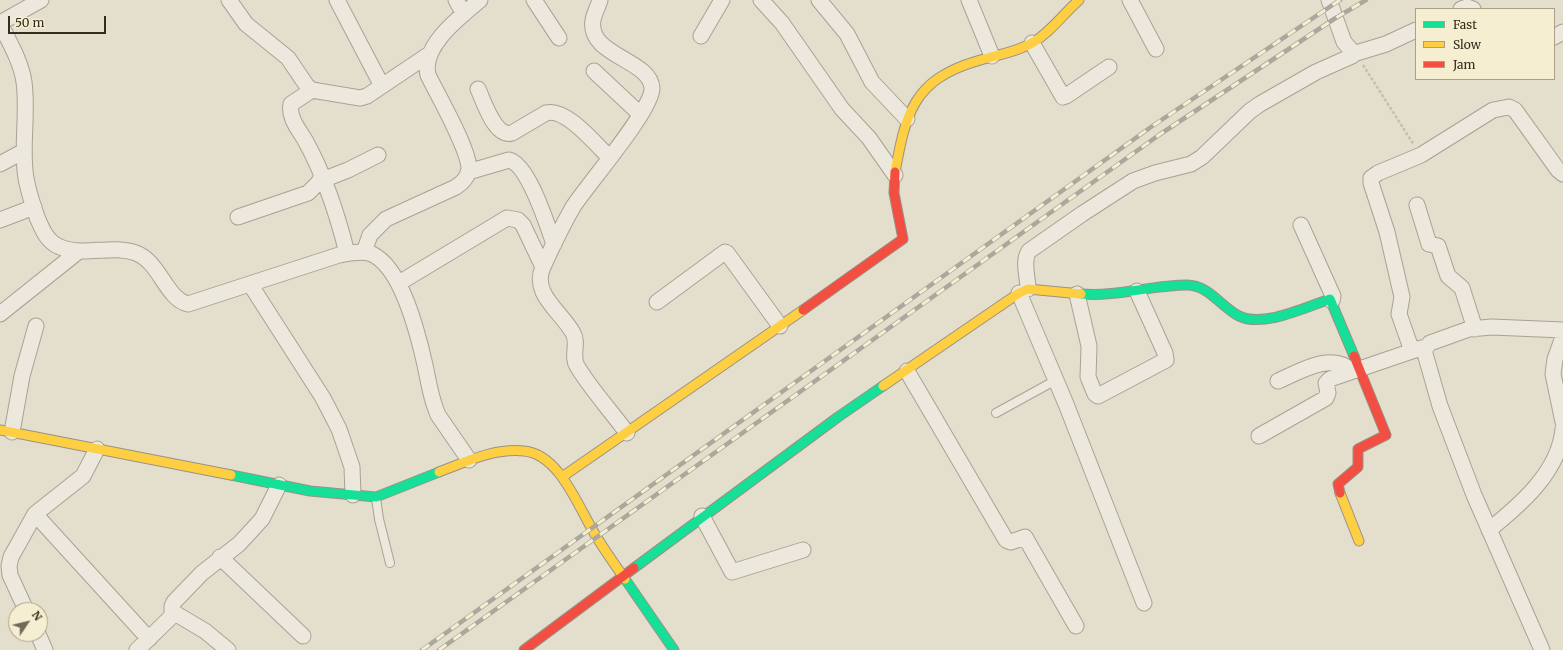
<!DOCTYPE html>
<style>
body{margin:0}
#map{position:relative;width:1563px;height:650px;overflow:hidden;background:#e4decc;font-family:Merriweather,serif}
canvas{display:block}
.legend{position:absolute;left:1415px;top:8px;width:140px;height:72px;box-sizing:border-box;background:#f5eed0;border:1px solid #a9a088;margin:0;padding:5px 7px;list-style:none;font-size:12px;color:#362c1d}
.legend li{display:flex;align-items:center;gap:8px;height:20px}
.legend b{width:20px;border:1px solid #a9a088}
.north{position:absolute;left:8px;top:602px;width:40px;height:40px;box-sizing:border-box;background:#f5eed0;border:1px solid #a9a088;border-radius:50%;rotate:55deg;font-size:11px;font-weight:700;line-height:16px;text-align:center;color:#362c1d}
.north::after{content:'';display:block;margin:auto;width:14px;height:18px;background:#736a5a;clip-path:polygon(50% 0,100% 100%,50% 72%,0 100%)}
.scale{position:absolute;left:8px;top:16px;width:98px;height:18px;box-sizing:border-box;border:2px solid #362c1d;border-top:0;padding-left:5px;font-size:12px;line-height:14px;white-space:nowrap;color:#362c1d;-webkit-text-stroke:3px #f5eed0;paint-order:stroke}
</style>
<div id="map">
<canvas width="1563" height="650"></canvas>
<ul class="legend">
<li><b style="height:5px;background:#16e098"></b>Fast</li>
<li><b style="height:5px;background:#ffcf43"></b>Slow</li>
<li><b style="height:5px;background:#f24e42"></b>Jam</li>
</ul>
<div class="north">N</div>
<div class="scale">50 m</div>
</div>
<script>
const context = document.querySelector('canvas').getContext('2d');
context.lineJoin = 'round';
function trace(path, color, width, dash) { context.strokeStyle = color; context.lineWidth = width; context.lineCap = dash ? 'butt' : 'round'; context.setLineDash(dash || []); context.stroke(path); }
const lane = new Path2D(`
 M 996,413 L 1056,380
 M 376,498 L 379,519 L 390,563`);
const street = new Path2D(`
 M 229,0 L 246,24 L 288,58 L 307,86 L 312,90 L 360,98 L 367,96 L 428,55
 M 337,0 L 382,86
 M 456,0 L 464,14
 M 534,0 L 559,38
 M 600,0 C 598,7 594,14 593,20 C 587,56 650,59 652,88 C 653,109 587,185 573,207 C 562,226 552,247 543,267 C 531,294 561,311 573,333 C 579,343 571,356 577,366 C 590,388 611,411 627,433
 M 761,0 L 782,23 L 842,109 L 869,138 L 895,175
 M 819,0 L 847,34 L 872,82 L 907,119
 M 969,0 L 992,56
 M 1130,0 L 1156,49
 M 1461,9 L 1467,7 L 1473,9
 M 0,23 C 9,42 21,61 24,82 C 28,111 22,141 25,170 C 26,186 32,202 37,217 C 42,229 47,242 60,247 C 84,257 112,244 136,253 C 160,262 166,299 188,304 L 339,255 C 350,253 362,250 372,254 C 402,268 418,334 425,365 C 428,379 430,393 435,407 L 438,415 L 469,460
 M 0,23 L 41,0
 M 701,36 L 722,0
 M 1554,37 L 1563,32
 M 1032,43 L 1063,97 L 1066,96 L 1109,67
 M 1353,54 L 1386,44 L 1416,30
 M 594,71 L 640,114
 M 478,89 C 484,102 495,138 512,133 L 546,113 C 566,107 596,145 610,158
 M 312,90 L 291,104 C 288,117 299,130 305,140 C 325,176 337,213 347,253
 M 0,164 L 24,151
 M 468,172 L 509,160 C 529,165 547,225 554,244
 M 325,179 L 348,170 L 378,155
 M 1417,205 L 1429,244 L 1438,246 L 1448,276 L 1462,288 L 1475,329
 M 238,217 L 308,193 L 318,183 L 323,175
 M 0,220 L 34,207
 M 1301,225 L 1333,296 L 1332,301
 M 364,252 L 370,235 L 386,219 L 456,187 C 462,183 467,178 469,171 C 471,152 437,94 428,75 C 421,46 460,17 480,0
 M 399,283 L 507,218 L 518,220 L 523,225 L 543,267
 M 250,284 L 323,398 L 339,429 L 352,467 L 353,495
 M 1028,289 C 1028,277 1022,261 1029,251 L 1082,214 L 1133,181 L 1155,173 L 1191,164 L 1202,157 L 1250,111 L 1260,104 L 1316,72 L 1352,56 L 1351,50 L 1344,42 L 1329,0
 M 1019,293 L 1066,404 L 1144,603
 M 1077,294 L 1089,346 L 1088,377 L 1095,394 L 1098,396 L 1166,360 L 1165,353 L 1137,291
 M 657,302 L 725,252 L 727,253 L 780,326
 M 0,314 L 79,251
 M 1563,337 L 1555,359 L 1553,374 L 1563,422
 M 1412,351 L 1399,314 L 1402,297 L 1387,232 L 1371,183 L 1371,178 L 1378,173 L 1421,155 L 1493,110 L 1509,107 L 1515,110 L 1558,170 L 1563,174
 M 907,371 L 1006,540 L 1011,542 L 1025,537 L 1076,626
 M 1278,381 C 1299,372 1332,351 1352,371
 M 12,432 L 22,376 L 36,326
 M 1259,436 L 1326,398 L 1328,393 L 1326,383 L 1330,379 L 1421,348
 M 35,514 L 149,639
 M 702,516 L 732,572 L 803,550
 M 1489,530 C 1520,505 1559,472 1563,429
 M 220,557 L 303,636
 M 26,610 L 10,575 L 9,566 L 11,557 L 35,514 L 83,476 L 97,449
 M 173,612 L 205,631 L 228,650
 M 38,634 L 45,650
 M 137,650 L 172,616 L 172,606 L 174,602 L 202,573 L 239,544 L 251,531 L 262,519 L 279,485
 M 1542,650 L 1474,495 L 1440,406 L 1424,350 L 1430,343 L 1469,329 L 1492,327 L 1563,330`);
const fast = new Path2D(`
 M 1081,294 C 1117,297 1152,285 1187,285 C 1209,285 1221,307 1239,316 C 1263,328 1306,307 1330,299 L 1354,356
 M 231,475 L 310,491 L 376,497 L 439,472
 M 634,568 L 838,417 L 883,386
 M 625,579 L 674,650`);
const slow = new Path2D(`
 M 895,172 C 906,113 913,80 977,61 C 995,55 1015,53 1032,43 C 1050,33 1063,14 1079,0
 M 883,386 L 1019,293 L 1028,289 L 1081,294
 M 0,430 L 231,475
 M 439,472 C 466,462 493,448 524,451 C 560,454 579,509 596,536 C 605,551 615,565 625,579
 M 562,477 L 803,310
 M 1340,493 L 1359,541`);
const jam = new Path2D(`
 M 803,310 L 903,239 L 894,193 L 895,172
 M 1340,493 L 1338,484 L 1358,467 L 1358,449 L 1386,435 L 1354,356
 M 524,650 L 634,568`);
trace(lane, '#a9a294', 10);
trace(street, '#a9a294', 17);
trace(fast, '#989285', 11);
trace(slow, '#989285', 11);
trace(jam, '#989285', 11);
trace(new Path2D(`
 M 1363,65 L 1414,145`), '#c4bfb3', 2.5, [3, 2]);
trace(lane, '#ece8dd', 8);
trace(street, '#ece8dd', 15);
trace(fast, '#16e098', 9);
trace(slow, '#ffcf43', 9);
trace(jam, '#f24e42', 9);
const rail = new Path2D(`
 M 422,650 L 1151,127 L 1340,0
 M 439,650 L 1159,135 L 1334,19 L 1366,0`);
trace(rail, '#aba79d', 4.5);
trace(rail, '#f5eed0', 3, [9]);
</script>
